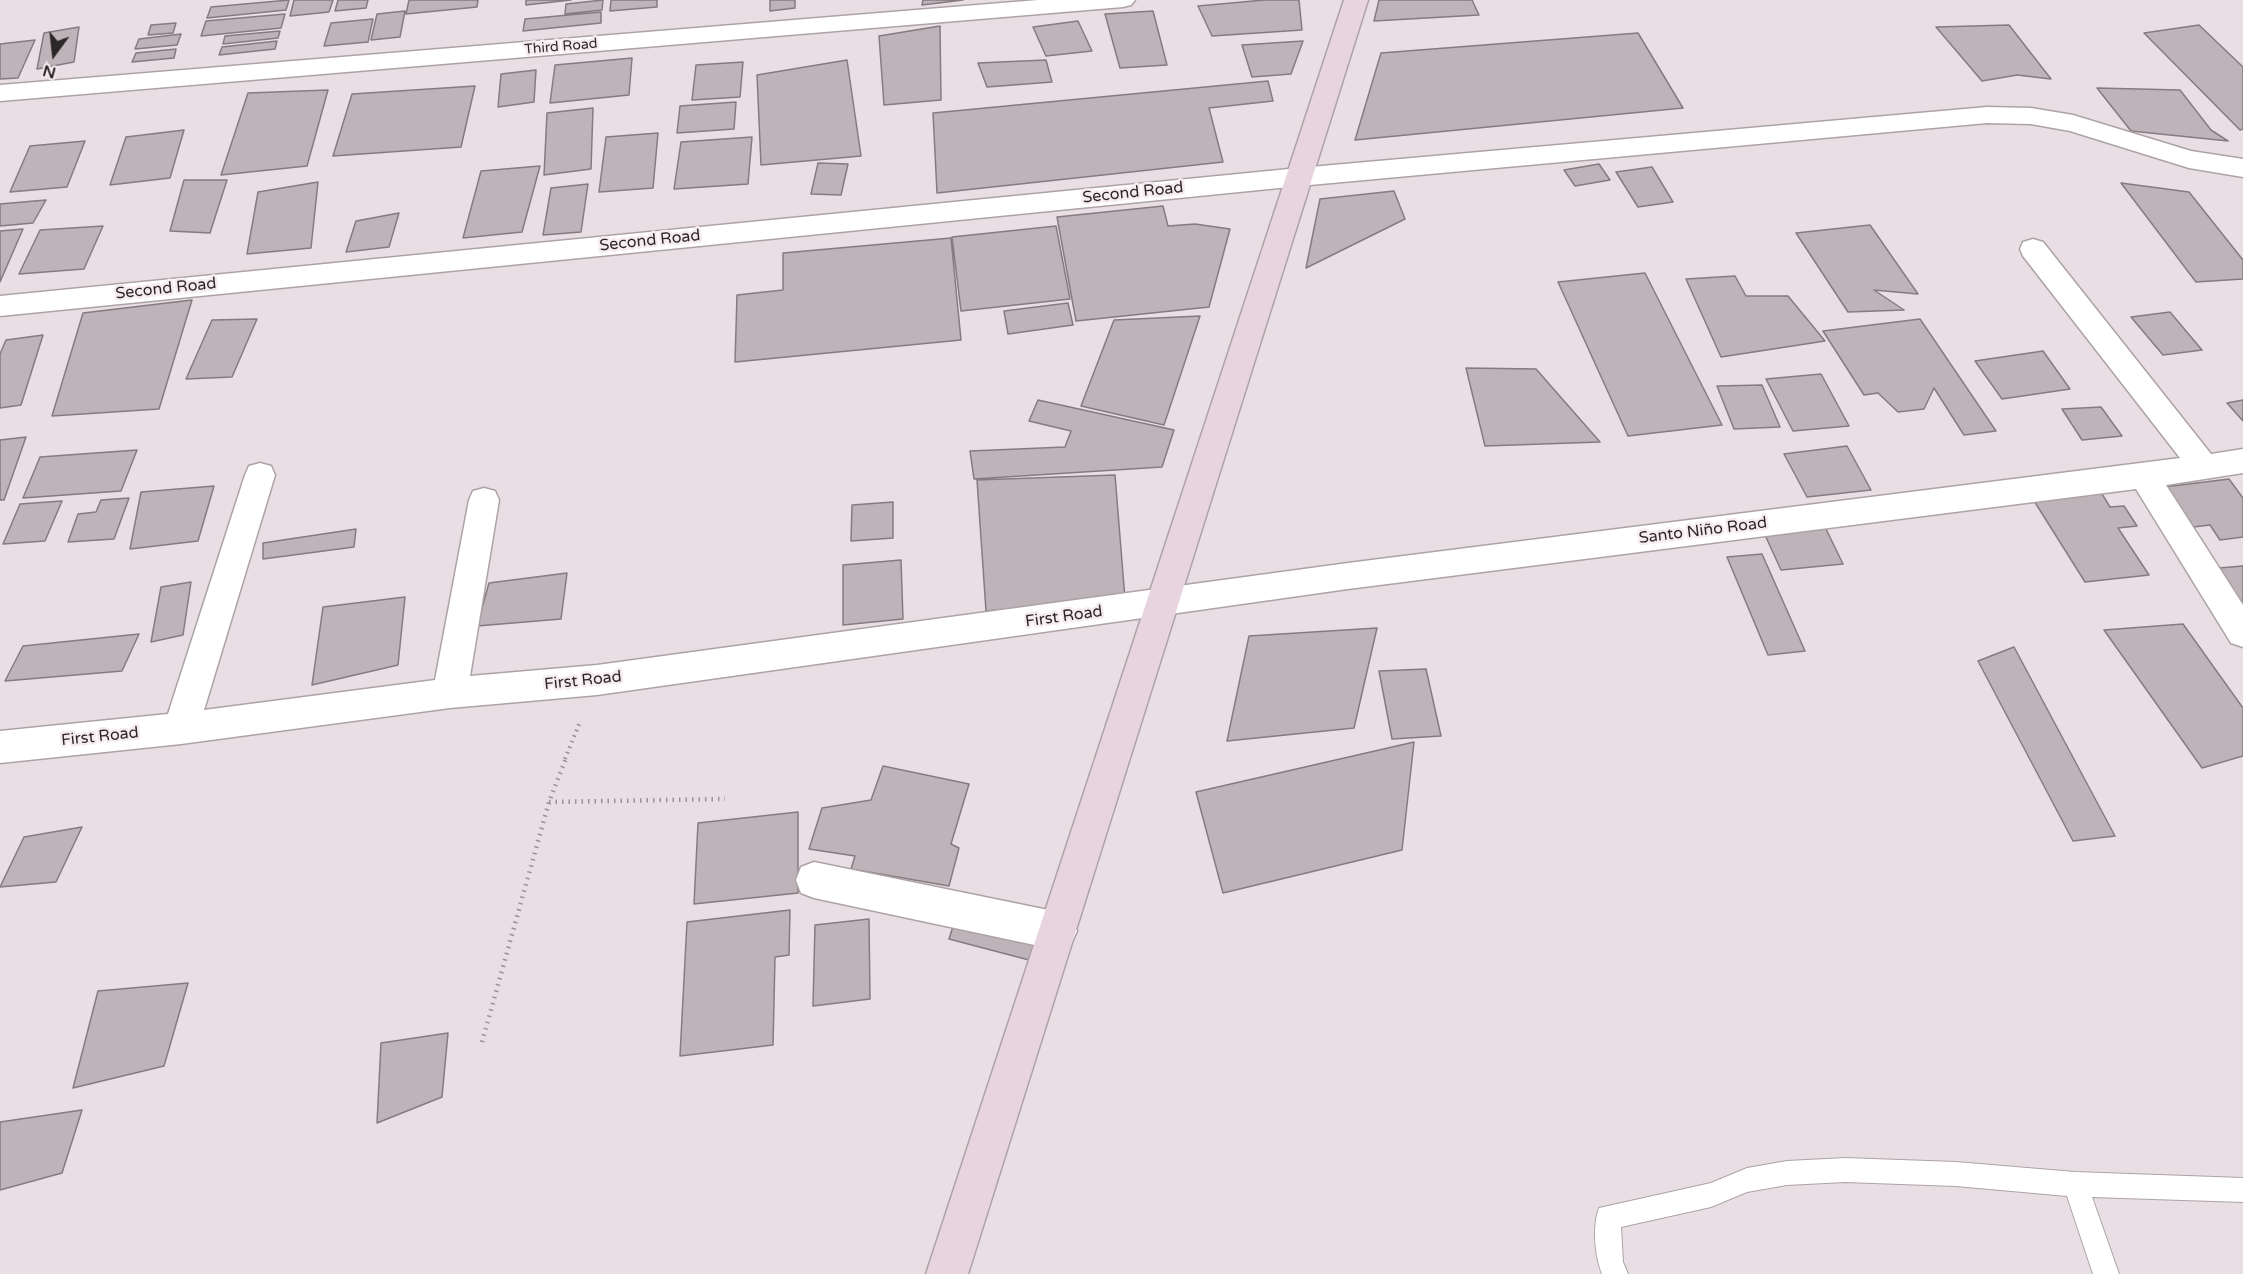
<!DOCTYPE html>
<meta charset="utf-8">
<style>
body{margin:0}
#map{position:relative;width:2243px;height:1274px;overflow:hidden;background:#e9dee3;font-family:"Varela Round",sans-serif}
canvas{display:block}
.north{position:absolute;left:24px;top:24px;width:60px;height:60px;-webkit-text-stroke:4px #f6ebf0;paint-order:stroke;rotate:195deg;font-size:16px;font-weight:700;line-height:24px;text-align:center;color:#2b2729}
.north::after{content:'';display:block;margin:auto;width:21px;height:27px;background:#2b2729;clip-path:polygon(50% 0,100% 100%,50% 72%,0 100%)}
</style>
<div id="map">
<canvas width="2243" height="1274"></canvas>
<div class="north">N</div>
</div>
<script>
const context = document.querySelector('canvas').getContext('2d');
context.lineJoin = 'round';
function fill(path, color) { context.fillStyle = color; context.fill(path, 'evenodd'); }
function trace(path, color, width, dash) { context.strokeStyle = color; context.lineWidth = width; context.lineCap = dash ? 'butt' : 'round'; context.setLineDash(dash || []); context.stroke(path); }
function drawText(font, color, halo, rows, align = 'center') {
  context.font = font + ' "Varela Round",sans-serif'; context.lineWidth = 5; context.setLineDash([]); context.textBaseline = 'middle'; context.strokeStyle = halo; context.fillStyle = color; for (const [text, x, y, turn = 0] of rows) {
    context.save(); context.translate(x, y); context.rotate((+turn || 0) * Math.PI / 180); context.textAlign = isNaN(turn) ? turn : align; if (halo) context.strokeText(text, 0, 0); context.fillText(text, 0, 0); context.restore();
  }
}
const building = new Path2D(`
 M 289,0 L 286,10 L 207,18 L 211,7 Z
 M 294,0 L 333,0 L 329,12 L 290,16 Z
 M 338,0 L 368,0 L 366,8 L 335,11 Z
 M 409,0 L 478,0 L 477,7 L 406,14 Z
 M 526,0 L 571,0 L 526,5 Z
 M 603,0 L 602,10 L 565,14 L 566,4 Z
 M 611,0 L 657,0 L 657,7 L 610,11 Z
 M 770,0 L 795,0 L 795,8 L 770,11 Z
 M 923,0 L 963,0 L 922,5 Z
 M 1264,0 L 1299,0 L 1302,30 L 1212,36 L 1198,6 Z
 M 1379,0 L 1472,0 L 1479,15 L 1374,21 Z
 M 405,11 L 400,37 L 371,40 L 377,14 Z
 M 1153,11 L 1167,65 L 1120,68 L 1105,14 Z
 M 601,12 L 601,23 L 523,31 L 525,19 Z
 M 285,14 L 281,28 L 201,36 L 206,21 Z
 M 373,19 L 368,42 L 324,46 L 331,23 Z
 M 1078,21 L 1092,51 L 1046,56 L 1033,27 Z
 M 176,23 L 173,33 L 148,35 L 151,25 Z
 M 2009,25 L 2051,79 L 2017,75 L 1982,81 L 1936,27 Z
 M 2199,25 L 2243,67 L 2243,129 L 2240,130 L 2144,33 Z
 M 940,26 L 941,100 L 884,105 L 879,36 Z
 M 79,27 L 74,62 L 37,69 L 44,33 Z
 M 280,31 L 278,38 L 223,44 L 225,36 Z
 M 1638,33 L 1683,108 L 1355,140 L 1381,53 Z
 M 181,34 L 177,45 L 135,49 L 139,39 Z
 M 35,40 L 18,78 L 0,79 L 0,44 Z
 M 277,41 L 275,49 L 219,55 L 222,47 Z
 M 1303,41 L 1291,74 L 1252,77 L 1242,45 Z
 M 176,49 L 174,58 L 132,62 L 136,53 Z
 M 632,58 L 629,95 L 550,103 L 555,65 Z
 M 847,60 L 861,156 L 761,165 L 757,75 Z
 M 1046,60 L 1052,82 L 987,87 L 978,63 Z
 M 743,62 L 740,97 L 692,100 L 696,65 Z
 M 536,70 L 534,102 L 498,107 L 501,74 Z
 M 1268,81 L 1273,101 L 1209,108 L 1223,162 L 937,193 L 933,113 Z
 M 475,86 L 461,147 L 333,156 L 352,94 Z
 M 2097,88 L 2180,90 L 2211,130 L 2228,141 L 2131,131 Z
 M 328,90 L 307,166 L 221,175 L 248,93 Z
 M 736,102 L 734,129 L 677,133 L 680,106 Z
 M 593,108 L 591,169 L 544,175 L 547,113 Z
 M 184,130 L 170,178 L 110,185 L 126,137 Z
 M 658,133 L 653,188 L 599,192 L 606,137 Z
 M 752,137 L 748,184 L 674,189 L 681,142 Z
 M 85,141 L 67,187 L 10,192 L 30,146 Z
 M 818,163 L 848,164 L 841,195 L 811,194 Z
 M 1599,164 L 1610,180 L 1575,186 L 1564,170 Z
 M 540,166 L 522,232 L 463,238 L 481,171 Z
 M 1652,167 L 1673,202 L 1638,207 L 1616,172 Z
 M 184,180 L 227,180 L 210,233 L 170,231 Z
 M 318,182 L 311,248 L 247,254 L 258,192 Z
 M 2121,183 L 2189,192 L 2243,260 L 2243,279 L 2196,282 Z
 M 588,184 L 581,232 L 543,235 L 551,188 Z
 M 1394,191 L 1405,219 L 1306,268 L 1320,199 Z
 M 46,200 L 33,223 L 0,226 L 0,204 Z
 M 1163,206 L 1168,226 L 1195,224 L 1230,229 L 1209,307 L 1076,321 L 1057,217 Z
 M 399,213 L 389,247 L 346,252 L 356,221 Z
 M 1870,225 L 1918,294 L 1874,290 L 1904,310 L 1848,312 L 1796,233 Z
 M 103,226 L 84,269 L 19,274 L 40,230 Z
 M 1056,226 L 1070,299 L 961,311 L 952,237 Z
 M 23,229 L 0,282 L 0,231 Z
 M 951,238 L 961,340 L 735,362 L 737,295 L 783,290 L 783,253 Z
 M 1645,273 L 1722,425 L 1628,436 L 1558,282 Z
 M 1735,276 L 1746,296 L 1788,296 L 1825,341 L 1721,357 L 1686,279 Z
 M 192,300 L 159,409 L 52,416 L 83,313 Z
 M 1068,303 L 1073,325 L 1008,334 L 1004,311 Z
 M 2170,312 L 2202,350 L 2163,355 L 2131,317 Z
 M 1200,316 L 1164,425 L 1081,406 L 1114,320 Z
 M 257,319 L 232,377 L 186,379 L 212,320 Z
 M 1920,319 L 1996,431 L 1964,435 L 1934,388 L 1924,409 L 1898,412 L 1878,393 L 1864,395 L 1823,331 Z
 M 43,335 L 21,405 L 0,408 L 0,354 L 6,340 Z
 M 2043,351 L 2070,389 L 2002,399 L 1975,361 Z
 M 1466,368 L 1536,369 L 1600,442 L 1485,446 Z
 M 1821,374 L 1849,426 L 1793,431 L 1766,379 Z
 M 1762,385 L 1780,427 L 1734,429 L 1717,386 Z
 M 1038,400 L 1174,430 L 1162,467 L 974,479 L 970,451 L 1065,447 L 1071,431 L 1029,421 Z
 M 2243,400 L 2243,421 L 2227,403 Z
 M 2101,407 L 2122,436 L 2082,440 L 2062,409 Z
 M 26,437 L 4,500 L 0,500 L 0,440 Z
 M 1847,446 L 1871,490 L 1807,497 L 1784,454 Z
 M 137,450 L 121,491 L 23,498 L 40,457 Z
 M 1115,475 L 1125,599 L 986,611 L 977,480 Z
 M 2229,479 L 2243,498 L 2243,537 L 2220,540 L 2210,525 L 2185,528 L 2156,488 Z
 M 214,486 L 198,541 L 130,549 L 141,492 Z
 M 2099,489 L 2110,507 L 2124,506 L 2137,526 L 2118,528 L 2149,575 L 2085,582 L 2031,496 Z
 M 129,498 L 114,539 L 68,542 L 78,514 L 96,512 L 101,500 Z
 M 62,501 L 45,541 L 3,544 L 20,504 Z
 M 893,502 L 893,538 L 851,541 L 852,505 Z
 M 356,529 L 354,547 L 263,559 L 263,543 Z
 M 1826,529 L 1843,564 L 1781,570 L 1765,535 Z
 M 1762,554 L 1805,651 L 1768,655 L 1727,557 Z
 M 901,560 L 903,619 L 843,625 L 843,565 Z
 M 2243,566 L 2243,624 L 2207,569 Z
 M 567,573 L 561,619 L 477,626 L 489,583 Z
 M 191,582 L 183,635 L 151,642 L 161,587 Z
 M 405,597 L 398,665 L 312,685 L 323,607 Z
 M 2183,624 L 2243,708 L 2243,756 L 2202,768 L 2104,630 Z
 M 1377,628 L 1354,728 L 1227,741 L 1249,636 Z
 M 139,634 L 122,671 L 5,681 L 23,646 Z
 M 2014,647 L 2115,836 L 2073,841 L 1978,661 Z
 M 1426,669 L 1441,736 L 1392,739 L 1379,671 Z
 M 1414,742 L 1402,850 L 1223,893 L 1196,792 Z
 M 883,766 L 969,784 L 951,844 L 959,848 L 949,886 L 851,869 L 855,856 L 809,849 L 822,808 L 871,800 Z
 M 798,812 L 798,893 L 694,904 L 698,823 Z
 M 82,827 L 56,882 L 0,887 L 24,837 Z
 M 962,898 L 1042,918 L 1029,960 L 949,939 Z
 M 790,910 L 789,955 L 775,957 L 773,1045 L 680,1056 L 687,922 Z
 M 869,919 L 870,999 L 813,1006 L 815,925 Z
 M 188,983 L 164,1066 L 73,1088 L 98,991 Z
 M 448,1033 L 442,1097 L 377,1123 L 381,1043 Z
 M 82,1110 L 62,1173 L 0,1190 L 0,1122 Z`);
fill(building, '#bdb3b8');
trace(building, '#857b80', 1.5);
const lane = new Path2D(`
 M 1845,1158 L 1956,1162 L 2075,1172 L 2243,1178 L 2243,1202 L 2092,1197 L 2119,1274 L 2093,1274 L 2067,1196 L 1956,1186 L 1845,1182 L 1787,1185 L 1747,1192 L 1711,1207 L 1621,1227 L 1623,1262 L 1628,1274 L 1602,1274 C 1595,1256 1592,1226 1599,1208 L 1711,1183 L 1747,1168 L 1787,1161 Z`);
const street = new Path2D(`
 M 1038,0 L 1135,0 L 1131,5 L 1123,7 L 0,101 L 0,85 Z
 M 1987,107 L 2031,108 L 2073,115 L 2191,151 L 2243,159 L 2243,177 L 2189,168 L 2070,131 L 2031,124 L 1987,123 L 1299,186 L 0,316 L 0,296 L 1299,168 Z
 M 2033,239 L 2043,242 L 2211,454 L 2243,449 L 2243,473 L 2166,485 L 2243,605 L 2243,647 L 2231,643 L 2136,489 L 1348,589 L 597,695 L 450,708 L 181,744 L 0,763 L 0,731 L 168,714 L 245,475 L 249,466 L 260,463 L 271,466 L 275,475 L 204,710 L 435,680 L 469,500 L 473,491 L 484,488 L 495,491 L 499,500 L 470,676 L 597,665 L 1348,563 L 2180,458 L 2023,256 L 2020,249 L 2023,242 Z
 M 814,862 L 1058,912 L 1071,918 L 1077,931 L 1071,944 L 1058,950 L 814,898 L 801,893 L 796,880 L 801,867 Z`);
const secondary = new Path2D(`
 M 1344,0 L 1368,0 L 968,1274 L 926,1274 Z`);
trace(lane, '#ada3a7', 2);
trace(street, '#ada3a7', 3);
trace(secondary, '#ada3a7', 3);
trace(new Path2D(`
 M 565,759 L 580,722`), '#999195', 4, [1.5, 4.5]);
trace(new Path2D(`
 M 549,802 L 725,799
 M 482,1042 L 549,802 L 566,758`), '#999195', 4.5, [1.5, 5]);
fill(lane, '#fff');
fill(street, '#fff');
fill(secondary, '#e8d4df');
drawText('14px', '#2b2729', '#f6ebf0', [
 ["Third Road",561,47,-5]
]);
drawText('16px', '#2b2729', '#f6ebf0', [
 ["Second Road",1133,193,-6],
 ["Second Road",650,241,-6],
 ["Second Road",166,289,-6],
 ["Santo Niño Road",1703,531,-7],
 ["First Road",1064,617,-8],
 ["First Road",583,681,-6],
 ["First Road",100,737,-6]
]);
</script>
